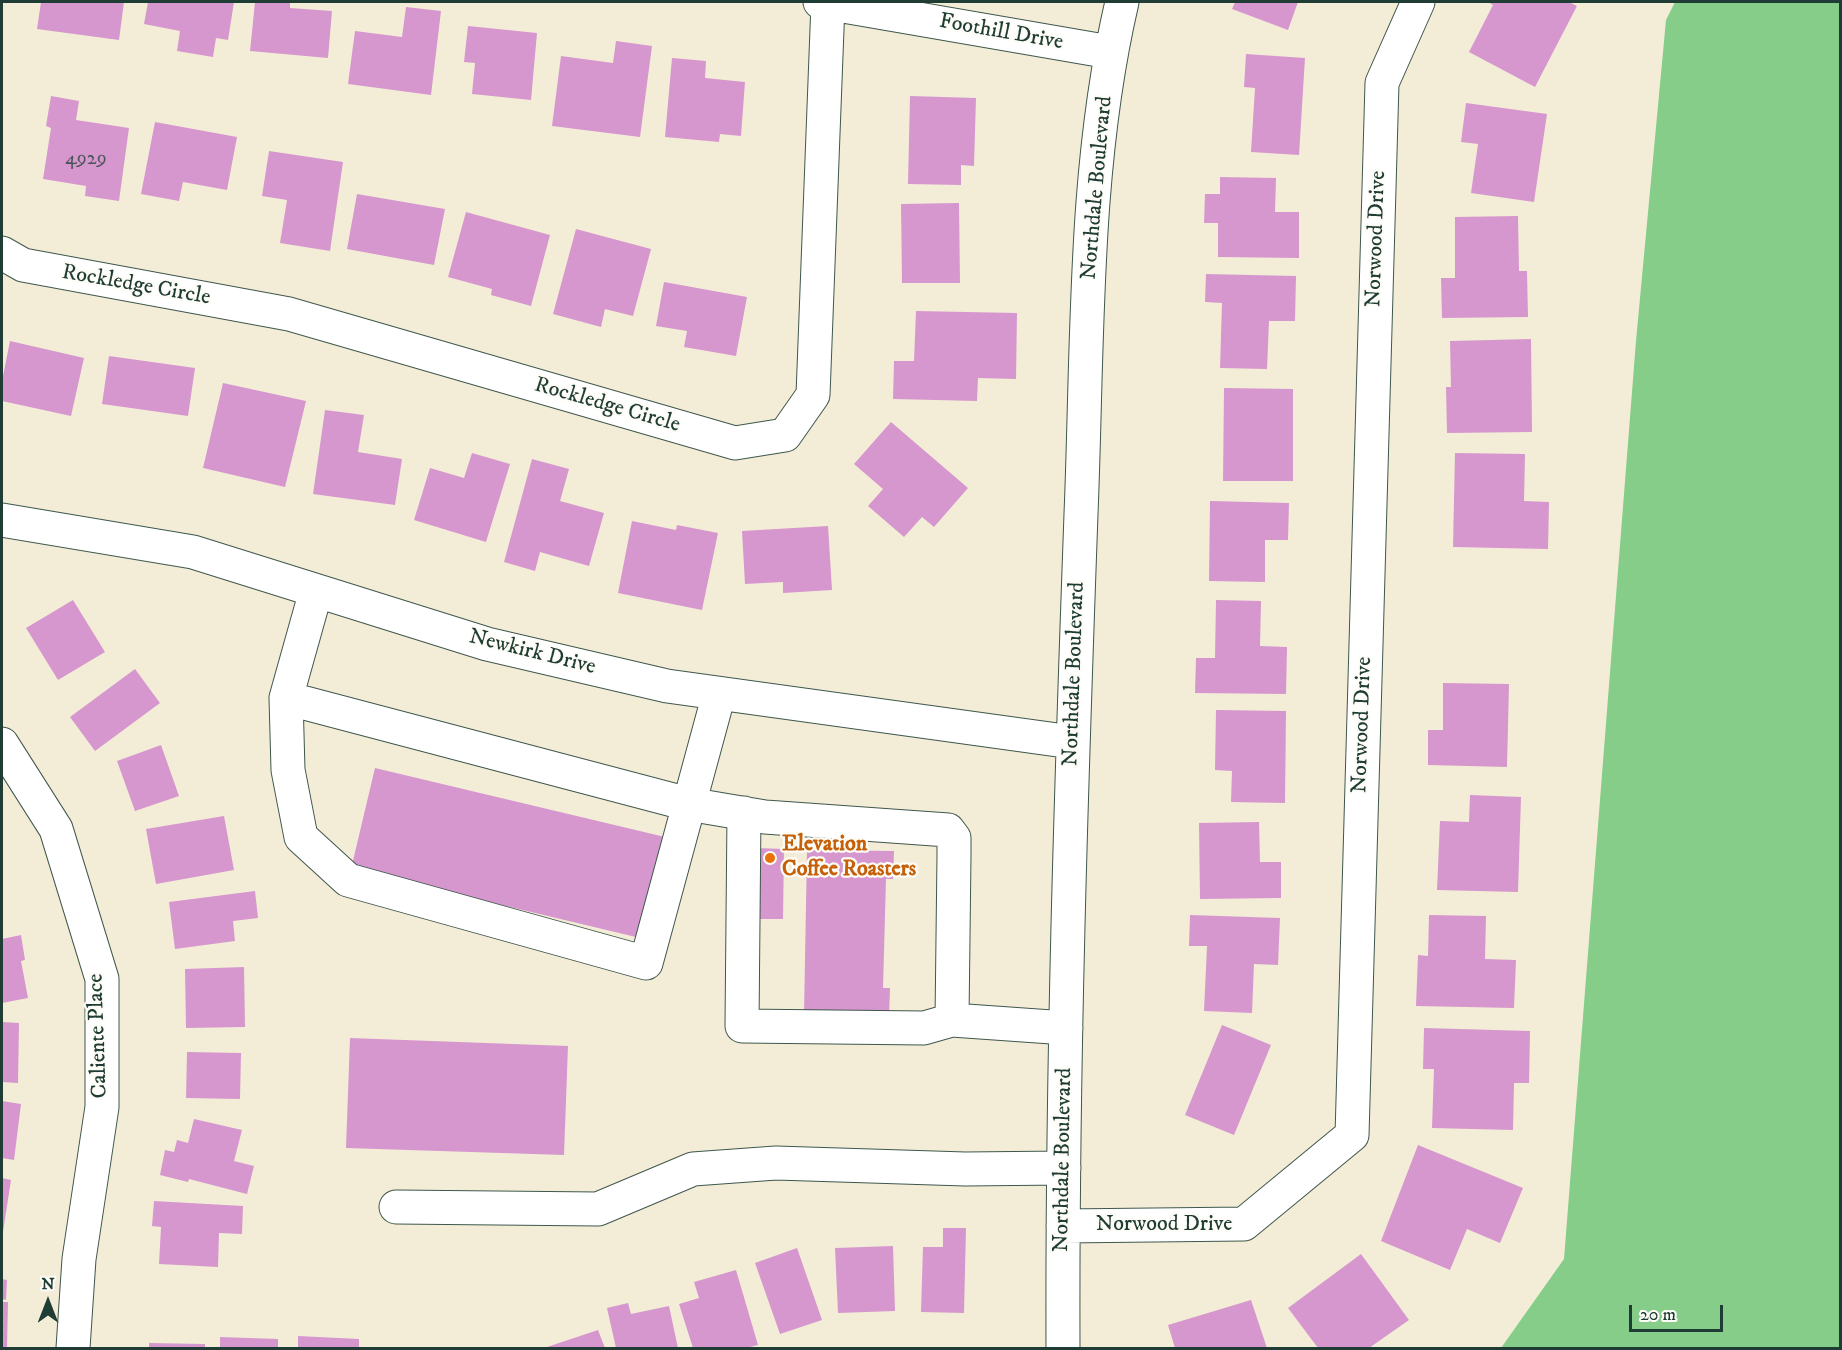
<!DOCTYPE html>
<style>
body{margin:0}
#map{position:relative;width:1842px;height:1350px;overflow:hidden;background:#f3edd7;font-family:"IM FELL DW Pica",serif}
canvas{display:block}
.frame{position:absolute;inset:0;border:3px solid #1f3d34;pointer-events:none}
.north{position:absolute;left:18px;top:1272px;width:60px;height:60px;-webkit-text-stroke:4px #fdfcf7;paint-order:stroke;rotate:0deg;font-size:16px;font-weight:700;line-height:24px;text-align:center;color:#1f3d34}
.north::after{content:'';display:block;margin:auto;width:21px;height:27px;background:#1f3d34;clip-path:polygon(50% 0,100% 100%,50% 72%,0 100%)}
.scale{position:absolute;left:1629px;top:1305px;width:94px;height:27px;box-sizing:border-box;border:3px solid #1f3d34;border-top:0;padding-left:8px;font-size:18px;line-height:21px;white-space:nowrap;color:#1f3d34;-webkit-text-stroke:4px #fdfcf7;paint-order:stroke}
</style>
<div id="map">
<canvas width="1842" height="1350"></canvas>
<div class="frame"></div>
<div class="north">N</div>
<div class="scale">20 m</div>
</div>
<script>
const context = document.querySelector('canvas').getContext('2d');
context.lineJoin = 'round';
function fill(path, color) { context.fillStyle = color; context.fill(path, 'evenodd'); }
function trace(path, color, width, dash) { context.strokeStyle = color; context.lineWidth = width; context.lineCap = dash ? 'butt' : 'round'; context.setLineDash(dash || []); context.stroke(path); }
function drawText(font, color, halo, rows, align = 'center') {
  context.font = font + ' "IM FELL DW Pica",serif'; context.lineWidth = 4.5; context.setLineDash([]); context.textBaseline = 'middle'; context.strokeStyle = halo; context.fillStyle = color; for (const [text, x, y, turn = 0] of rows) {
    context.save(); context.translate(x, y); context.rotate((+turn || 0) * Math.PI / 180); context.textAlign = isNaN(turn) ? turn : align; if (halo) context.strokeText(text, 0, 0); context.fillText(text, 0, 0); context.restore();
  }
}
fill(new Path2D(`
 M 1675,2 L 1840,2 L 1840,1348 L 1501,1348 L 1564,1259 L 1636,341 L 1666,20 Z`), '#85cd88');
fill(new Path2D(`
 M 41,2 L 124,2 L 119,40 L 37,29 Z
 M 148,2 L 234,2 L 228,40 L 216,38 L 213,57 L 177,51 L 180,31 L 144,24 Z
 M 255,2 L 290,2 L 290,8 L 332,11 L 328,58 L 250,51 Z
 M 1235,2 L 1298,2 L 1288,30 L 1232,9 Z
 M 1488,2 L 1569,2 L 1577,6 L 1535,87 L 1469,52 L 1493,5 Z
 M 406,7 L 441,11 L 431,95 L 348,84 L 355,31 L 402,37 Z
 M 468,26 L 537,33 L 531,100 L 472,94 L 475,63 L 464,62 Z
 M 616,41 L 652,46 L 640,137 L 552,126 L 561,56 L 613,63 Z
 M 1246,54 L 1305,58 L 1299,155 L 1251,152 L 1255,88 L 1244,87 Z
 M 672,58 L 706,61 L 705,78 L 745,82 L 741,136 L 720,134 L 719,142 L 665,137 Z
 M 51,96 L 79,101 L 76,120 L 129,128 L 119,201 L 85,196 L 86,186 L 43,179 L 51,128 L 46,126 Z
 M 910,96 L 976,98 L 974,166 L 961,165 L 961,185 L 908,184 Z
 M 1466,103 L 1547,114 L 1534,202 L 1471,193 L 1478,144 L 1461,142 Z
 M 155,122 L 237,137 L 227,190 L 183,182 L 179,201 L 141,194 Z
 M 269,151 L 343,162 L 330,251 L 280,243 L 287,200 L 262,196 Z
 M 1220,177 L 1276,178 L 1275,212 L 1299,212 L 1299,258 L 1218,257 L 1218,223 L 1204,223 L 1205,194 L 1220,194 Z
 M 357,194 L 445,209 L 434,265 L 347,249 Z
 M 959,203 L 960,283 L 902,283 L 901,204 Z
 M 466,212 L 550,235 L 531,306 L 491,295 L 492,289 L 448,277 Z
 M 1518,216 L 1519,271 L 1527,271 L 1528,317 L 1442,318 L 1441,278 L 1455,278 L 1455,217 Z
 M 576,229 L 651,249 L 633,316 L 605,309 L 601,327 L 553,314 Z
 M 1206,274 L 1296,276 L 1295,321 L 1269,321 L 1267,369 L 1220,368 L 1222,303 L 1205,302 Z
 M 664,282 L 747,297 L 736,356 L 684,347 L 687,331 L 656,326 Z
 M 916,311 L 1017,313 L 1016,379 L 978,378 L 977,401 L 893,399 L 894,361 L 914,361 Z
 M 1531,339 L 1532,432 L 1447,433 L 1446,387 L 1451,387 L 1450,341 Z
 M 10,341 L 84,358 L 71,416 L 2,401 L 2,381 Z
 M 109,356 L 195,368 L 188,416 L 102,404 Z
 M 223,383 L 306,401 L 285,487 L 203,468 Z
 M 1224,388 L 1293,389 L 1293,481 L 1223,481 Z
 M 325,410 L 364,415 L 358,452 L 402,459 L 395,505 L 313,494 Z
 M 891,422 L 968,488 L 934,527 L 922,517 L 904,537 L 868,506 L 883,489 L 854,464 Z
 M 472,453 L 510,464 L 486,542 L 414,520 L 430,468 L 464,478 Z
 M 1455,453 L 1525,454 L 1524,501 L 1549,502 L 1548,549 L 1453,547 Z
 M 532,459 L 569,469 L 560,501 L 604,513 L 589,566 L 540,552 L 535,571 L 504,562 Z
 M 1210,501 L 1289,503 L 1288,540 L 1265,540 L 1265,582 L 1209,581 Z
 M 632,521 L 676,530 L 677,525 L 718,533 L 702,610 L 618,593 Z
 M 828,526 L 832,590 L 783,593 L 783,582 L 745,584 L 742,531 Z
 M 73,600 L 105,652 L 58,680 L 26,628 Z
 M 1216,600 L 1261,601 L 1260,646 L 1287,647 L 1286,694 L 1195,693 L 1196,658 L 1215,658 Z
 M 135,669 L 160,703 L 95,751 L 70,717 Z
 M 1443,683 L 1509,684 L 1507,767 L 1428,765 L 1428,730 L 1443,730 Z
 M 1216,710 L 1286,711 L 1285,803 L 1231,802 L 1232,771 L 1215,770 Z
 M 161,745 L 179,796 L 135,811 L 117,761 Z
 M 375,768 L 665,837 L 640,938 L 351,869 Z
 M 1470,795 L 1521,797 L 1518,892 L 1437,890 L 1440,821 L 1469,822 Z
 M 224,816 L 234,870 L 156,884 L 146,829 Z
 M 1259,822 L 1260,862 L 1281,862 L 1281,898 L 1200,899 L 1199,823 Z
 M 756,848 L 784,849 L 783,919 L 755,919 Z
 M 807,850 L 894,851 L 893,879 L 886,879 L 883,988 L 890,988 L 889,1016 L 804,1014 Z
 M 255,891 L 258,918 L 233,921 L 235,941 L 175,949 L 169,902 Z
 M 1190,915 L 1280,918 L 1278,965 L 1254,964 L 1252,1013 L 1204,1011 L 1207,946 L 1189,946 Z
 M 1429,915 L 1486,916 L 1485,959 L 1516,960 L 1514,1008 L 1416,1006 L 1418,955 L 1428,956 Z
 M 21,935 L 25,960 L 21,961 L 28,998 L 2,1003 L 2,939 Z
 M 244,967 L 245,1027 L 186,1028 L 185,969 Z
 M 2,1022 L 19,1023 L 18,1083 L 2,1082 Z
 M 1222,1025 L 1271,1045 L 1234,1135 L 1185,1115 Z
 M 1424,1028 L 1530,1031 L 1529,1083 L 1514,1083 L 1513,1130 L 1432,1128 L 1434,1069 L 1423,1069 Z
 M 350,1038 L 568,1046 L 564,1155 L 346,1148 Z
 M 187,1052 L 241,1053 L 240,1099 L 186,1098 Z
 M 2,1101 L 21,1104 L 14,1160 L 2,1158 Z
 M 194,1119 L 242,1130 L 234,1161 L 254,1166 L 247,1194 L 189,1179 L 188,1182 L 160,1175 L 165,1150 L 174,1152 L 177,1140 L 188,1143 Z
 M 1418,1145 L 1523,1188 L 1500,1243 L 1467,1229 L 1450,1270 L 1381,1241 Z
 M 2,1178 L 11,1180 L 3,1232 L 2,1232 Z
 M 154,1201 L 243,1206 L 242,1234 L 219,1233 L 218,1267 L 159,1264 L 161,1227 L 152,1226 Z
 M 943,1228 L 966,1228 L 964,1313 L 921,1312 L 923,1247 L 943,1247 Z
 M 893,1246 L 895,1311 L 838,1313 L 835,1248 Z
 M 797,1248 L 822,1320 L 780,1334 L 755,1263 Z
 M 1361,1254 L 1409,1320 L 1369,1348 L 1318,1348 L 1288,1308 Z
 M 736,1270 L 758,1345 L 746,1348 L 693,1348 L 679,1304 L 699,1298 L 694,1282 Z
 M 2,1279 L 7,1280 L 6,1300 L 2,1299 Z
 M 1251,1300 L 1267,1348 L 1175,1348 L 1168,1325 Z
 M 2,1302 L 8,1302 L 7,1348 L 2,1348 Z
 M 628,1303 L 631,1314 L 669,1306 L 678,1348 L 616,1348 L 607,1308 Z
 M 598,1330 L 605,1348 L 544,1348 Z
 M 298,1336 L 359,1339 L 359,1348 L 298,1348 Z
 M 220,1337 L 278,1339 L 278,1348 L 220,1348 Z
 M 149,1343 L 205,1344 L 205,1348 L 149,1348 Z`), '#d697ce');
const minor = new Path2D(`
 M 820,2 L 1110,52
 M 2,253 L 23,265 L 289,314 L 735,443 L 785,435 L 813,395 L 828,3
 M 2,520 L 193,552 L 487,644 L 667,686 L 1072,742
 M 316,591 L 286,698 L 288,770 L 301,837 L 348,880 L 646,963 L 719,694
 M 286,698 L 688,804 L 765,817 L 948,830 L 954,838 L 954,855 L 952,1020 L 1066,1028
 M 2,744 L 56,829 L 102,979 L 102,1107 L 79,1259 L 73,1348
 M 744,813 L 742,1026 L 924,1028 L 952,1020
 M 396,1207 L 598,1209 L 693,1169 L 776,1163 L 965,1169 L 1064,1168
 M 1063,1226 L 1244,1224 L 1352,1135 L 1382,83 L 1418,2
 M 1063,1348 C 1062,1070 1071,792 1081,514 C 1088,344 1083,169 1122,2`);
trace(minor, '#3f574c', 35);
trace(minor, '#fff', 33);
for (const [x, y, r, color] of [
 [770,858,6,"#e8710a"]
]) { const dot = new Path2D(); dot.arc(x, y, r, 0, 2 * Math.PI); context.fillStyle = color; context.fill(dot); trace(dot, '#fdfcf7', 2); }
drawText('20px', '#4d545a', null, [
 ["4929",86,160]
]);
drawText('22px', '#1f3d34', '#fdfcf7', [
 ["Foothill Drive",1001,33,10],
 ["Northdale Boulevard",1098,188,-85],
 ["Norwood Drive",1377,239,-88],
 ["Rockledge Circle",136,286,10],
 ["Rockledge Circle",607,406,16],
 ["Newkirk Drive",532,653,14],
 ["Northdale Boulevard",1075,674,-88],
 ["Norwood Drive",1363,725,-88],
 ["Caliente Place",99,1036,-92],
 ["Northdale Boulevard",1064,1160,-89],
 ["Norwood Drive",1164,1225]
]);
drawText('bold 22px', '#c56008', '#fdfcf7', [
 ["Elevation",782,845],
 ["Coffee Roasters",782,870]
], 'left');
</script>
